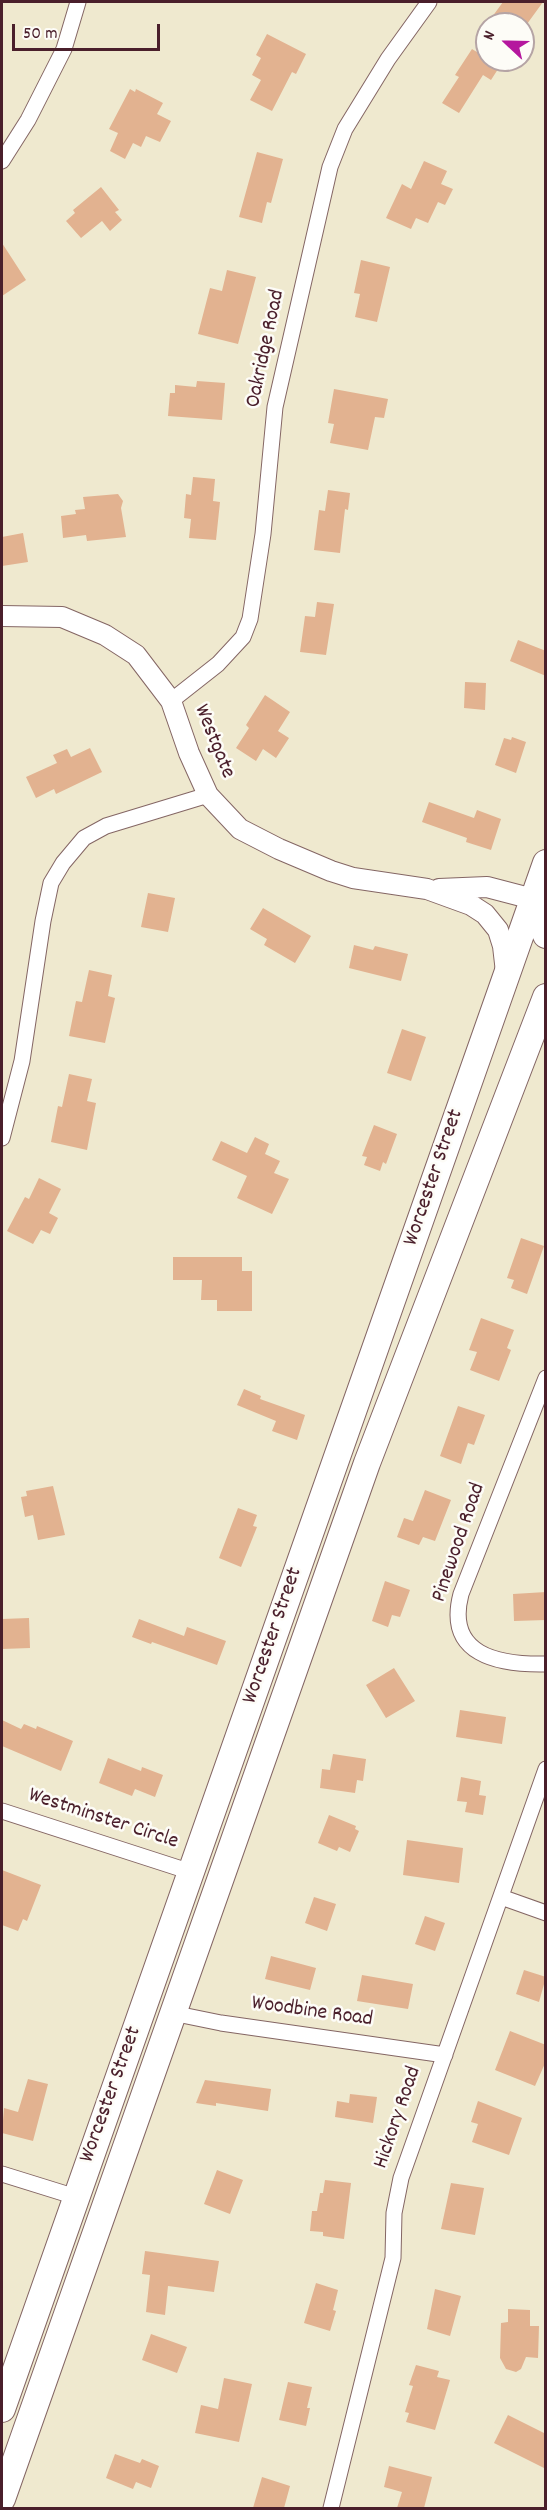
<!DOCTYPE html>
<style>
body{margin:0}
#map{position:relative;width:547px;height:2510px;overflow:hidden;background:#efe9cf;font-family:Dekko,sans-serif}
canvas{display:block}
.frame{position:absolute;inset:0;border:3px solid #4a1f2b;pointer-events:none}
.north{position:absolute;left:475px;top:12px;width:60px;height:60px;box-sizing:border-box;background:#fdfcf7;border:2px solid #b5a4a5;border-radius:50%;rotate:292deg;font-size:16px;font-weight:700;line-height:24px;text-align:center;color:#4a1f2b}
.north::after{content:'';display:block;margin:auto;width:21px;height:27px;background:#b5179e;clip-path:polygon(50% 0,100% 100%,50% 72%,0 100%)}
.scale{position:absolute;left:12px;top:24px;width:148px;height:27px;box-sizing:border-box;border:3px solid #4a1f2b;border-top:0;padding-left:8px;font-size:18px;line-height:21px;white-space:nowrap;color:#4a1f2b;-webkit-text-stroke:4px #fdfcf7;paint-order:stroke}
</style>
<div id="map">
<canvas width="547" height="2510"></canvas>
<div class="frame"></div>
<div class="north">N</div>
<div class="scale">50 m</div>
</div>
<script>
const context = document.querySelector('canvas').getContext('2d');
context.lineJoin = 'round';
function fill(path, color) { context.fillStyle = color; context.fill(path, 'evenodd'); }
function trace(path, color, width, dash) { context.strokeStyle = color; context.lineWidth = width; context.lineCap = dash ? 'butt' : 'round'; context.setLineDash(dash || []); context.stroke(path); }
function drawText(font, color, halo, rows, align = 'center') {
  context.font = font + ' Dekko,sans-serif'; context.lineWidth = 5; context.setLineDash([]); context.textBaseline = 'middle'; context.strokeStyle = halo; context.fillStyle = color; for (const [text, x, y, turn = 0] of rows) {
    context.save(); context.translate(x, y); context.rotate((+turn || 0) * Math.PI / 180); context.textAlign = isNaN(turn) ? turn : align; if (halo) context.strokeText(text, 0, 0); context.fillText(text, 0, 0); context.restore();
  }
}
fill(new Path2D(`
 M 503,2 L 543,2 L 527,24 L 502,24 L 492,17 Z
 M 267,34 L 306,54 L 296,74 L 292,72 L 272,111 L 250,100 L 261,80 L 252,75 L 261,58 L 256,55 Z
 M 472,49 L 500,66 L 491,80 L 483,75 L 459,113 L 442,103 L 459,77 L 455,75 Z
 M 130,89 L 135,92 L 136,89 L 163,103 L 157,114 L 171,121 L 160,142 L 146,136 L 141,147 L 133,143 L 125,159 L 110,151 L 118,133 L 109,129 Z
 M 257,152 L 283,159 L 271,203 L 267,202 L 262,223 L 239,217 Z
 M 424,161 L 447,171 L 441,184 L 453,189 L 445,205 L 438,202 L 428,223 L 416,218 L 411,229 L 386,218 L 402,184 L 411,189 Z
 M 101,187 L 119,210 L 115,212 L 122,220 L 110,231 L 102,221 L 81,238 L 66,221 L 75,213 L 73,210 Z
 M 2,243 L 26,280 L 2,296 Z
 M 361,260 L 390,267 L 377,322 L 355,317 L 360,294 L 354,293 Z
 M 227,270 L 256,277 L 238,344 L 198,334 L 210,288 L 222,291 Z
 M 197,381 L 225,383 L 222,420 L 168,416 L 170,393 L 175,393 L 175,385 L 196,387 Z
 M 334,389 L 388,399 L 384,418 L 375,417 L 368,450 L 330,443 L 334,424 L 328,423 Z
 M 193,477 L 215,479 L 213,501 L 220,502 L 216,540 L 189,538 L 191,519 L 184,518 L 186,494 L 191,495 Z
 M 328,490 L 350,493 L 348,510 L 345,509 L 340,553 L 314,550 L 319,510 L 325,511 Z
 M 118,494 L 123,501 L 121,508 L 126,537 L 87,541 L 86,535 L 63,538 L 61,516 L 76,514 L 75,510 L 85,509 L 83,497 Z
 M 23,533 L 28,562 L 2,566 L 2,537 Z
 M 317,602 L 334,604 L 326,655 L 300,652 L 305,616 L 315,617 Z
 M 518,640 L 546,651 L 546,676 L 510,661 Z
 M 465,682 L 486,683 L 485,710 L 464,708 Z
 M 265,695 L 290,712 L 278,731 L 289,738 L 276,758 L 263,749 L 256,761 L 236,748 L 249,728 L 246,725 Z
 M 512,737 L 526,742 L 516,773 L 495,765 L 504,738 L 511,740 Z
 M 90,748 L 102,772 L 56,794 L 54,789 L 36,798 L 26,777 L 57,763 L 53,755 L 67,749 L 71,757 Z
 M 429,802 L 474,818 L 477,810 L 501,819 L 491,850 L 466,842 L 467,838 L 422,822 Z
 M 148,893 L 175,898 L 168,932 L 141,927 Z
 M 263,908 L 311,936 L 295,963 L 264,945 L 267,939 L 250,929 Z
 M 354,945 L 373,950 L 375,946 L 408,954 L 401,981 L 349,968 Z
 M 89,970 L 112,975 L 108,996 L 115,998 L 105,1043 L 69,1036 L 76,1001 L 82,1002 Z
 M 402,1029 L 426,1037 L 411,1081 L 387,1073 Z
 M 69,1074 L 92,1079 L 87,1101 L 96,1103 L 87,1150 L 51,1142 L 58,1106 L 62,1107 Z
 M 374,1125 L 397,1134 L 386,1164 L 383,1162 L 380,1171 L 364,1165 L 367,1157 L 362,1156 Z
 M 255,1137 L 269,1144 L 265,1154 L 280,1161 L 274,1173 L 289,1179 L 272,1214 L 237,1198 L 247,1176 L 212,1160 L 221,1141 L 247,1153 Z
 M 39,1178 L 61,1189 L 49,1213 L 58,1218 L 50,1234 L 41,1230 L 33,1244 L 7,1231 L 25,1197 L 29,1199 Z
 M 521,1238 L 544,1246 L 527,1294 L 511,1288 L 514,1280 L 507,1278 Z
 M 173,1257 L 242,1257 L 242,1271 L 252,1271 L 252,1311 L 217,1311 L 217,1300 L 201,1300 L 202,1280 L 173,1280 Z
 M 481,1318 L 514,1330 L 507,1348 L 511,1350 L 499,1381 L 470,1370 L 477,1352 L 469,1350 Z
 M 244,1389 L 261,1396 L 260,1399 L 305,1415 L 297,1440 L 272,1431 L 276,1421 L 237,1405 Z
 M 458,1406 L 485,1415 L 474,1445 L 468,1443 L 461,1464 L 440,1456 Z
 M 53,1486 L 65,1535 L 38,1540 L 33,1515 L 25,1517 L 21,1497 L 27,1496 L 26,1491 Z
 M 425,1490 L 451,1500 L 435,1541 L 423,1537 L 419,1545 L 397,1537 L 404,1518 L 413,1521 Z
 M 238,1508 L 257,1515 L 253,1526 L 257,1527 L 241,1567 L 219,1558 Z
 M 385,1581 L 410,1590 L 400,1617 L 392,1615 L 388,1627 L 372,1621 Z
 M 546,1592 L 546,1620 L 514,1621 L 513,1594 Z
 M 29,1618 L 30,1648 L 2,1649 L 2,1619 Z
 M 139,1619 L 184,1636 L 187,1627 L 226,1641 L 217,1665 L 152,1642 L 151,1644 L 132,1637 Z
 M 394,1668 L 415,1701 L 386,1718 L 366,1685 Z
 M 460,1710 L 506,1717 L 502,1744 L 456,1737 Z
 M 2,1720 L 21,1729 L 24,1724 L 36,1729 L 37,1726 L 73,1741 L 61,1771 L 2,1746 Z
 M 333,1754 L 366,1759 L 363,1781 L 357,1780 L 355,1793 L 320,1788 L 322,1769 L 330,1770 Z
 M 108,1758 L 141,1771 L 142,1767 L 163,1775 L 155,1797 L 135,1789 L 132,1796 L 99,1783 Z
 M 461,1777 L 481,1781 L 479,1795 L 486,1796 L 483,1815 L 465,1812 L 467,1802 L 457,1801 Z
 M 329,1815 L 356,1826 L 355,1829 L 359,1831 L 350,1852 L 339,1847 L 337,1851 L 318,1843 Z
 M 407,1840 L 463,1848 L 459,1883 L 403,1875 Z
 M 2,1870 L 41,1885 L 27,1921 L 23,1919 L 18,1931 L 2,1925 Z
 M 314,1897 L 336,1904 L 327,1931 L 305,1923 Z
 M 425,1916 L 445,1923 L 435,1951 L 415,1944 Z
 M 271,1956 L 316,1968 L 310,1990 L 265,1979 Z
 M 524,1970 L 546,1977 L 539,2002 L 516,1994 Z
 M 362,1975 L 413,1984 L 408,2009 L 357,2001 Z
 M 510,2031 L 546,2045 L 546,2061 L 535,2086 L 495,2070 Z
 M 28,2079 L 48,2084 L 33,2141 L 2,2133 L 4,2108 L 18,2112 Z
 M 205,2080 L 271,2089 L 268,2111 L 216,2103 L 216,2106 L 196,2103 Z
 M 350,2094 L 377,2097 L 373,2123 L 335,2117 L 337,2101 L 349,2103 Z
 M 478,2101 L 522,2118 L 509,2155 L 472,2142 L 478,2124 L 471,2122 Z
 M 217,2170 L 243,2180 L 230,2214 L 204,2204 Z
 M 325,2180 L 351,2183 L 344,2239 L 323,2236 L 323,2232 L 310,2231 L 312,2211 L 317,2211 L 320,2193 L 323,2193 Z
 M 451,2183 L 484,2188 L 475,2235 L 441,2229 Z
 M 145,2251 L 219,2261 L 214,2292 L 168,2286 L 165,2315 L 146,2312 L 150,2275 L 142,2274 Z
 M 316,2283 L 338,2290 L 333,2310 L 336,2311 L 330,2331 L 304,2323 Z
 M 435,2289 L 461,2296 L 450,2336 L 427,2329 Z
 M 508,2309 L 530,2310 L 530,2326 L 539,2326 L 538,2358 L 526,2357 L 521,2369 L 516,2372 L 506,2369 L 500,2358 L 501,2323 L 508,2322 Z
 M 151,2334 L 187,2347 L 177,2373 L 142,2360 Z
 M 416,2365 L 439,2371 L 437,2377 L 450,2380 L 435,2430 L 406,2422 L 409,2413 L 405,2412 L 413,2386 L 409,2385 Z
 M 224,2378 L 252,2384 L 239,2442 L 195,2433 L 201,2405 L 218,2409 Z
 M 288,2382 L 312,2387 L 307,2408 L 310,2408 L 306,2426 L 279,2420 Z
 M 508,2415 L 546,2434 L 546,2469 L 494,2443 Z
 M 115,2454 L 140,2463 L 142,2459 L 159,2466 L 151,2488 L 136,2482 L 133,2489 L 106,2478 Z
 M 389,2466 L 432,2477 L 424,2508 L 397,2508 L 402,2492 L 384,2487 Z
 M 262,2477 L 290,2486 L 284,2508 L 253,2508 Z`), '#e2b290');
const minor = new Path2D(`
 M 2,161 L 28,120 L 64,49 L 78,2
 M 171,701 L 218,664 L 243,637 L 250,619 L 263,534 L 275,407 L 330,167 L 345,129 L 388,59 L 429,2
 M 2,1138 L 22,1061 L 43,921 L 51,883 L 63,863 L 84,838 L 106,826 L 208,795
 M 546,1378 L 461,1594 C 445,1655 498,1665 546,1664
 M 2,1811 L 191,1872
 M 501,1897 L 546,1913
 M 172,2013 L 221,2023 L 445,2055
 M 2,2174 L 76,2197
 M 331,2508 L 393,2258 L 394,2213 L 401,2178 L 546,1769`);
const tertiary = new Path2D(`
 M 2,616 L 62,617 L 105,635 L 136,655 L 171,701 L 189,753 L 208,795 L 240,829 L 279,849 L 331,871 L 353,878 L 427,889 L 471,905 L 485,914 L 498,930 L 503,946 L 506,972
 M 439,889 L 487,887 L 533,899`);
const trunk = new Path2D(`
 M 533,899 L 546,935
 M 2,2409 L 546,863
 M 2,2499 L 367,1463 L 546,997`);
trace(minor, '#846664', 17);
trace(tertiary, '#846664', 22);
trace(trunk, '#846664', 28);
trace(minor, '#fff', 15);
trace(tertiary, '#fff', 20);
trace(trunk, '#fff', 26);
drawText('22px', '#4a1f2b', '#fdfcf7', [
 ["Oakridge Road",267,349,-78],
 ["Westgate",213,742,68],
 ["Worcester Street",435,1178,-71],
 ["Pinewood Road",460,1543,-71],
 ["Worcester Street",274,1636,-71],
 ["Westminster Circle",103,1820,18],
 ["Woodbine Road",312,2013,8],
 ["Worcester Street",112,2095,-70],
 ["Hickory Road",399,2118,-71]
]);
</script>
